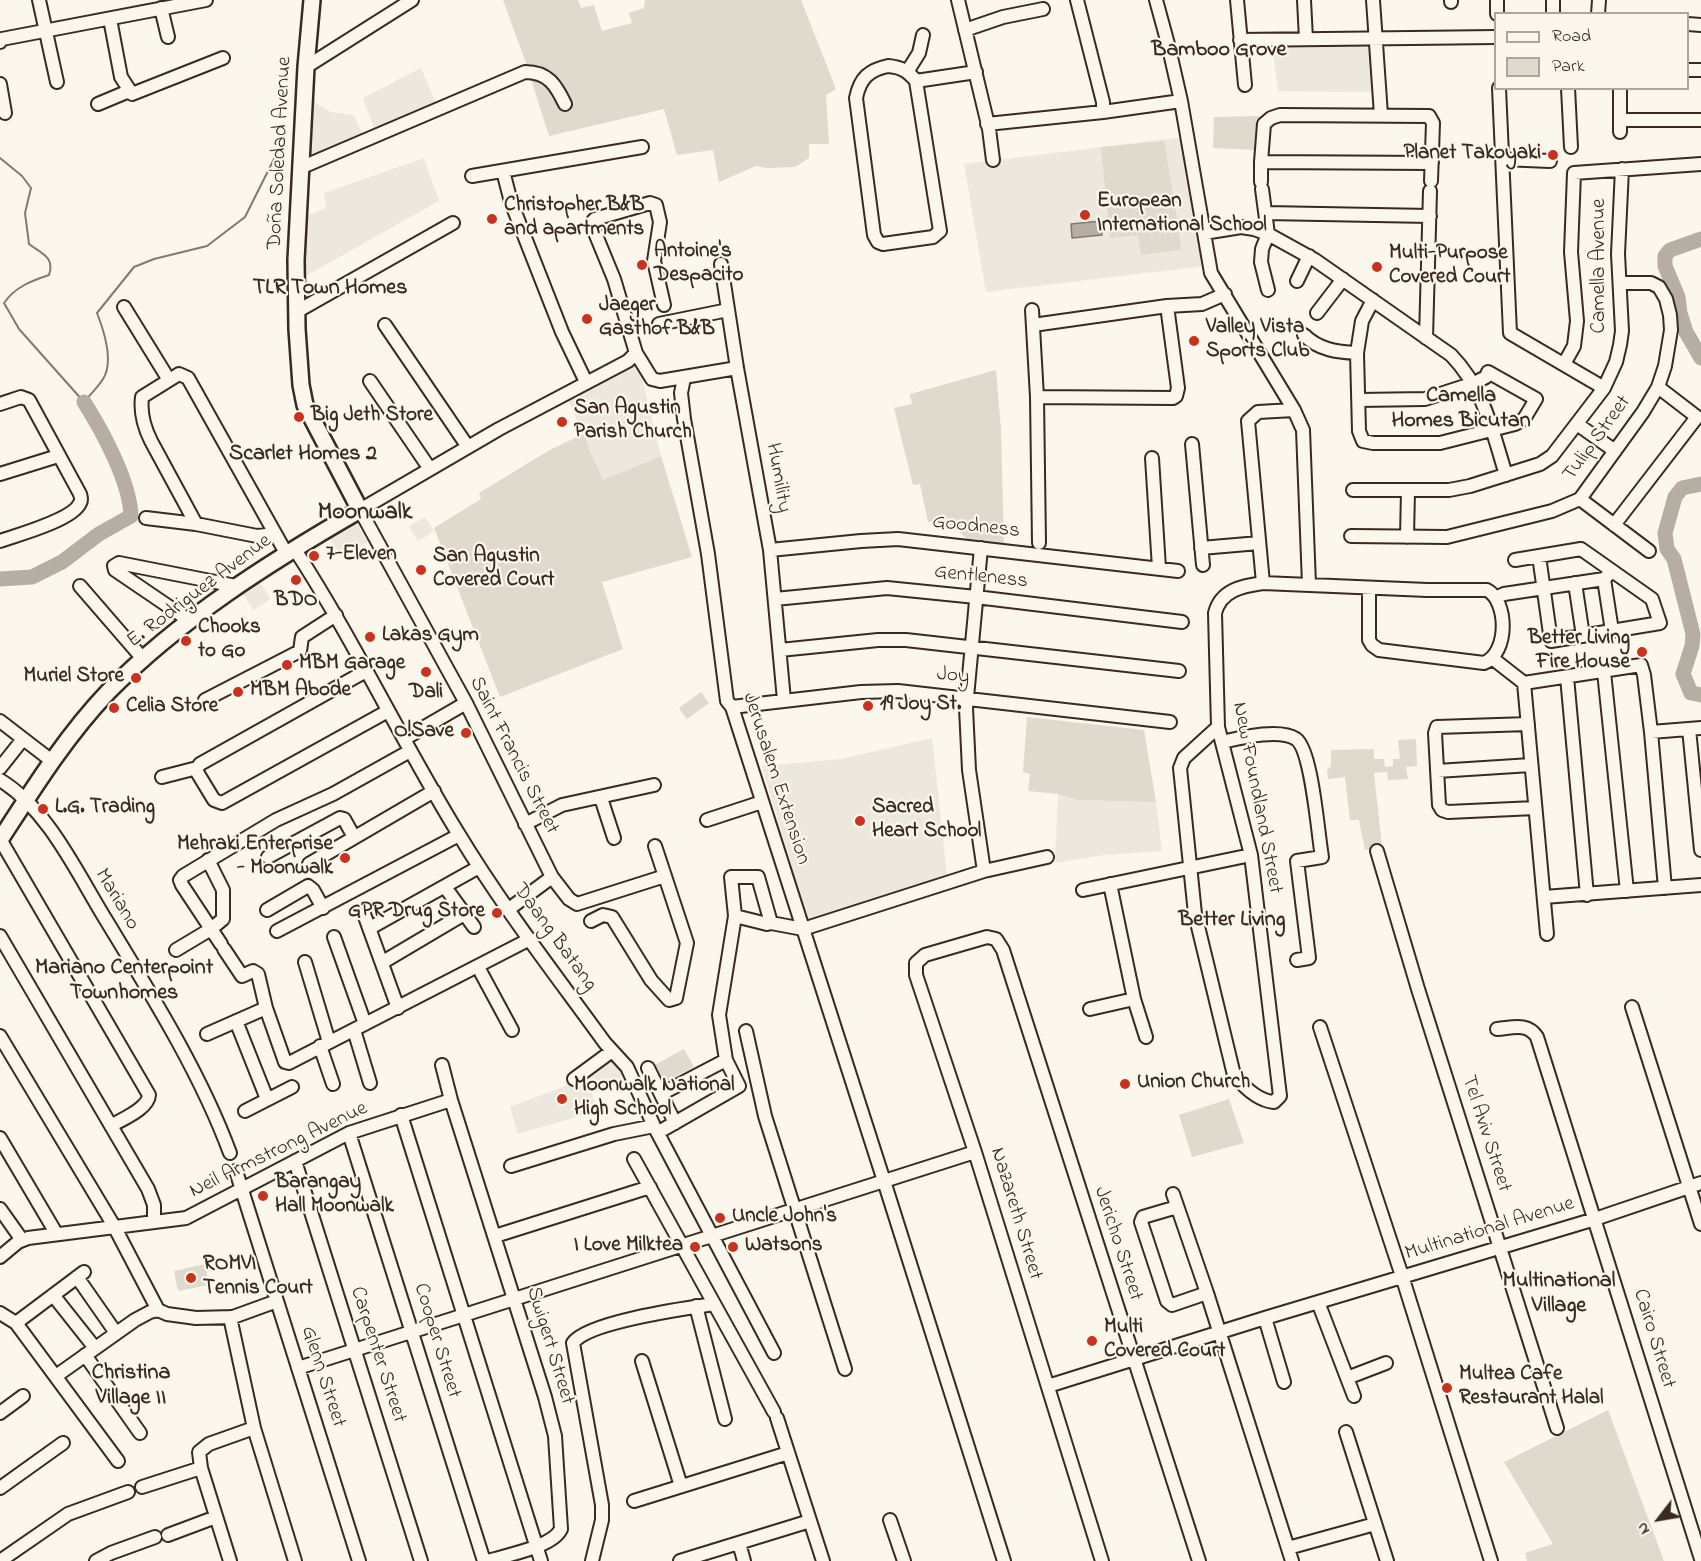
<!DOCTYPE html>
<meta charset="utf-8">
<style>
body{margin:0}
#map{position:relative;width:1701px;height:1561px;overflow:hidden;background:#fbf7ec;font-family:"Indie Flower",sans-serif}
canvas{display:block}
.legend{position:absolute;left:1494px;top:12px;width:195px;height:78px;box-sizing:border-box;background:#fbf7ec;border:2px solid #aea59a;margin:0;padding:8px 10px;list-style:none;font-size:18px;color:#3b2a1e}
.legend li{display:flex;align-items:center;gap:12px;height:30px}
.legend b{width:30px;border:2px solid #aea59a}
.north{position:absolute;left:1629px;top:1489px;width:60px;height:60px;-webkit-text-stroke:4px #fbf7ec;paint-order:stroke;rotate:239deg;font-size:16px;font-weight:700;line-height:24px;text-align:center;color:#3b2a1e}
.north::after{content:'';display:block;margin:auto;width:21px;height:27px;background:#3b2a1e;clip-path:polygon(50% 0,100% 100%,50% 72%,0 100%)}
</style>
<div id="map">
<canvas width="1701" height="1561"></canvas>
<ul class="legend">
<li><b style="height:8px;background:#fbf7ec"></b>Road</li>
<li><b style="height:16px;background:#dfd9ce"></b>Park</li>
</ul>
<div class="north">N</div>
</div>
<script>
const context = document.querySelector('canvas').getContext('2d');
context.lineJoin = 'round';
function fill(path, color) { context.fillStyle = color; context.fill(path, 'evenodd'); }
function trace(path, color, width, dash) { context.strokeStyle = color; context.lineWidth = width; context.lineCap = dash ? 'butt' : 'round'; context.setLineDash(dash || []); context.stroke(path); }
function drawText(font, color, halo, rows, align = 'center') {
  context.font = font + ' "Indie Flower",sans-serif'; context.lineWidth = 4.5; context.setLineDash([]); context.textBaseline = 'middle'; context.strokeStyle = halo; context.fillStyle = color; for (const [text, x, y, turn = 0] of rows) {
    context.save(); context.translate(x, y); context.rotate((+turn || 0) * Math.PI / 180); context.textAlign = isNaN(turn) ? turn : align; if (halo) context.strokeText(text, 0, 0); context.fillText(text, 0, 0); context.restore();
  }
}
fill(new Path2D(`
 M 1272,43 L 1371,44 L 1376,92 L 1278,91 Z
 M 421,68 L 438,109 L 376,135 L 363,98 Z
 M 306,97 L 331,112 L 353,115 L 364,136 L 303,162 Z
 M 1184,137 L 1206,266 L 986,292 L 964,164 Z
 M 424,158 L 439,201 L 302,278 L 302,218 L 326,208 L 324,193 Z
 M 638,361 L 661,456 L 603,480 L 566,395 Z
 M 425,517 L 434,531 L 418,541 L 409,526 Z
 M 354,520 L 368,542 L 342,558 L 328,535 Z
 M 259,581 L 271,599 L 253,610 L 242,592 Z
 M 932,738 L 947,875 L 808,922 L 762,766 L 841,759 Z
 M 1058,794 L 1077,800 L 1156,802 L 1162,851 L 1104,855 L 1055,863 Z
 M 608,1056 L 622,1069 L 622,1080 L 591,1091 L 597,1111 L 518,1134 L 510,1107 L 568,1085 Z`), '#ede8dd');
fill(new Path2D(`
 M 503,0 L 578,0 L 581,8 L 594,5 L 602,31 L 632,23 L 629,13 L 644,8 L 645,0 L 801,0 L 836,89 L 826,95 L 829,144 L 809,144 L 809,158 L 795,167 L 767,168 L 756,166 L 719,182 L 713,150 L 677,155 L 664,109 L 549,136 L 526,63 Z
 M 1264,116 L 1257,132 L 1255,150 L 1213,148 L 1214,117 Z
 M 1164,141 L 1179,231 L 1160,234 L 1179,232 L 1181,250 L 1141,255 L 1138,235 L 1110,238 L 1101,147 Z
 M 996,370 L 1001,430 L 1004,545 L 968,541 C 958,528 945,520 928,522 L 920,484 L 913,485 L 894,408 L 912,404 L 910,394 Z
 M 583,434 L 603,480 L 661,456 L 692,557 L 602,582 L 623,649 L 500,697 L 434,528 L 481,499 L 479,493 L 548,451 Z
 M 701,692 L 709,703 L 687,719 L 679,708 Z
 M 1027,717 L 1144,730 L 1156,802 L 1077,800 L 1058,794 L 1028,791 L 1030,774 L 1023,772 Z
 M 1416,739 L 1417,766 L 1406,767 L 1408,779 L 1388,780 L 1387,772 L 1374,773 L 1382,847 L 1365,850 L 1359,820 L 1350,820 L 1345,777 L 1328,779 L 1327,770 L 1331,766 L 1331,750 L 1374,749 L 1374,759 L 1384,759 L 1385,767 L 1393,766 L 1393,759 L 1400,759 L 1398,740 Z
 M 684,1049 L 694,1067 L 661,1084 L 651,1067 Z
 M 1229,1099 L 1244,1143 L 1192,1157 L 1179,1115 Z
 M 205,1264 L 209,1285 L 178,1291 L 174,1271 Z
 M 1608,1410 L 1664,1561 L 1527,1561 L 1525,1553 L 1553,1544 L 1504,1462 Z`), '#dfd9ce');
const water = new Path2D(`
 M 1100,221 L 1102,235 L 1072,238 L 1071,224 Z`);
fill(water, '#b6aea2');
trace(water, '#85796d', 1.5);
trace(new Path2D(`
 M 0,158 L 22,176 L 31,188 L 25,213 L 29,244 C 42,254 55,257 49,275 C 31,281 15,287 4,303 L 19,329 L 84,402 C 90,395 98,387 103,379 C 114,362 104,331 97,313 L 134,267 L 154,259 L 207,246 L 245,217 L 281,145`), '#85796d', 2);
trace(new Path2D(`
 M 1701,239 L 1670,250 L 1665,256 L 1665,266 L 1678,297 L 1680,313 L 1686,332 L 1701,358
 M 1701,484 L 1682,488 L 1675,497 L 1665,533 L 1667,549 L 1674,559 L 1693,634 L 1692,646 L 1683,674 L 1691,693 L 1701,695
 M 0,579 L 32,577 L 62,562 L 99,534 L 131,516 C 130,482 103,432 84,402`), '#b6aea2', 15);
const minor = new Path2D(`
 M 39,0 L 57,82
 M 958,0 L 989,129 L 993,160
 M 1077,0 L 1103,102 L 1103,112
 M 1156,0 L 1168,44 L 1181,101 L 1211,273 L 1294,410 L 1303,430 L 1309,584
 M 1237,0 L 1245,85
 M 1304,0 L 1306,39
 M 1373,0 L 1381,115
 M 1451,0 L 1451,2
 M 1497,0 L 1497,14
 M 1553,0 L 1553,14
 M 161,8 L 168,37
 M 1598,14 L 1599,0
 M 110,19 L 121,77 L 132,94 L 223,58
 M 1688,24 L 1701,25
 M 965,30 L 1003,17 L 1043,9
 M 1240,40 L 1496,37
 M 0,42 L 2,39 L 206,0
 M 888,66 C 901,67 908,71 916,81 L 940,231 L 933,237 L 883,244 L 878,242 L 874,235 L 856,98 C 860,78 869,70 888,66 Z
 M 306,67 L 412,0
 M 1688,70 L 1701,70
 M 907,72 L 919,53 L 923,35
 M 916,81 L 976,72
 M 0,84 L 5,113
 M 1499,88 L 1510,333 L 1604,388
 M 1568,88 L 1571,147
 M 98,104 L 129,91
 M 1620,120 L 1701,120
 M 987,124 L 1103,112 L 1181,101
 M 1620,132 L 1620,88
 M 1502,159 L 1550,161
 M 1261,162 L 1432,163
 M 300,168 L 525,72 C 548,72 556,85 565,104
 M 503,171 L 511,202 L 562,332 L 586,382
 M 472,176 L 642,147
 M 1261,182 L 1261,162 L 1264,124 L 1271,118 L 1280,115 L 1429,116 L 1433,123 L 1431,181
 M 1262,189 L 1268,234 L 1262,249 L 1261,262 L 1268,290
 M 1266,213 L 1430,216
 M 1204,233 L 1241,227 L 1254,229 L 1268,234 L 1315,260 L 1451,355 C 1484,389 1492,430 1506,475
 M 721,264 L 737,368 L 770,550 L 784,700
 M 1297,281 L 1309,256
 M 664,305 L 654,261 L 660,222 L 656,205 L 650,203 L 595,219 L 593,221 L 593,228 L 614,279 L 636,353 L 652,379 L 660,381 L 737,368
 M 124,307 L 169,380
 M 1032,310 L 1037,397 L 1039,543
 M 296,312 L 453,223
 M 1317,313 L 1343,279
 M 659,324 L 728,310
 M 385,325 L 468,447
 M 1033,325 L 1167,306 L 1202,304 L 1225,294
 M 1304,335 C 1319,350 1337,352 1357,353
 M 1426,338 L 1430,191
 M 636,353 L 628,361 L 499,429 L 360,510 L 466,703 L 552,877 L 569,899 L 577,904 L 665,876
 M 1564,364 L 1574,346 L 1577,321 L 1571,252 L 1574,173 L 1701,164
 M 684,378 L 681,393 L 684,419 L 708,554 L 727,701 L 732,707 L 884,1181 L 1004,1561
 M 370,381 L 430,469
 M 1037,397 L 1173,398 L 1176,396 L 1178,388 L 1167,306
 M 1359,400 L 1425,399 L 1474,383 L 1486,377 L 1488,372 L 1536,399 L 1524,419 L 1515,424 L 1440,443 L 1373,443 L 1363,441 L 1359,431 L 1357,353 L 1362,321 L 1373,300
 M 0,404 L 21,397 L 29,400 L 80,494 C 81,498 82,500 80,503 C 73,520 17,535 0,541
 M 1577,424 L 1615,451
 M 1192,444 L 1203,565
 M 1152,458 L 1159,568
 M 0,474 L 58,456
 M 1353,490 L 1449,490 L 1470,486 L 1540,464 L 1552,456 L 1604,388 L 1616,362 L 1620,345 L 1622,331 L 1618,254 L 1622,169
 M 1580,499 L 1649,551
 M 146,518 L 196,524 L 257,536 L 275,534
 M 196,524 L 151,441 C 144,427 140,413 142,397 L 179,374 L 188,378 L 286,553
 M 1614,525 L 1697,417 L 1658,387
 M 1351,536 L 1447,537 L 1552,511 L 1580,499 L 1643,412 L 1658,387 L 1665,366 L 1671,330 L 1670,315 L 1666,299 L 1659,287 L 1651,283 L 1620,283
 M 1407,537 L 1408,491
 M 294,548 C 354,640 401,740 458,833 C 502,906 555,974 605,1043 L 627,1067 L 654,1126 L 774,1353
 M 981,548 L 966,708 L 969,770 L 984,871
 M 1201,548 L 1259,543
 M 770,550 L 861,541 L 898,539 L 1178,571
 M 1515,560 L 1581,549 L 1652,599 L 1660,623 L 1551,641 L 1539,556
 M 1604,579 L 1612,631
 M 1263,583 L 1248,421 L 1258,412 L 1294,410
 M 1575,583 L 1583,636
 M 80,586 L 144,660
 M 1497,597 L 1504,594 L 1604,579 L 1611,572
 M 775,599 L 887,588 L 976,597 L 1182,622
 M 190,621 L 115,570 L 114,566 L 119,563 L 236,586
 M 780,650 L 878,640 L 906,640 L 1179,671
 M 1492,658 L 1524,683
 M 366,671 L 200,764 L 197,768 L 197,772 L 214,800 L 222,803 L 388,711
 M 1604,672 L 1627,891
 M 1567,677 L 1587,895
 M 1524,683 L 1641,665 L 1644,675 L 1651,732 L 1665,888
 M 1524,683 L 1547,934
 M 205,700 L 300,651 L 302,637 L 336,615
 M 732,707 L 861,692 L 898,691 L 1170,722
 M 0,721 L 52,761
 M 1528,724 L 1437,727 L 1435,733 L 1439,805 L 1442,810 L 1448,812 L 1535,808
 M 1218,727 L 1184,758 L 1180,768 L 1195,914 L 1234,1075 C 1244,1087 1258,1101 1274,1102 L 1280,1096 L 1251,855 L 1218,727 L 1215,613 C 1221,590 1242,586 1263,583 L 1427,590 L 1487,590 C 1508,601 1509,653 1484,663 L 1379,650 L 1372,645 L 1369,640 L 1369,588
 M 1689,729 L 1701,850
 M 1651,732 L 1701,728
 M 404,739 L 466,703
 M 1222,742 C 1240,738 1279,728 1296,739 C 1312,750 1318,835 1322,857 L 1297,861 L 1309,958 L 1297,960
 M 0,768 L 23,739
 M 1437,771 L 1531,765
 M 162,777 L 197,768
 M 0,780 C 48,809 77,873 106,920 C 151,994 200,1072 230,1153
 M 601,798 L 614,838
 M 707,820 L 762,802
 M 525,824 L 562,805 L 654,785
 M 0,839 L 149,1095 C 148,1109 122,1119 111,1126
 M 1377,851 L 1418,989 L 1557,1428
 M 268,857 L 340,818 L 344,819 L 354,837
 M 309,864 L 434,791
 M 1110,884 L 1134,999 L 1146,1037
 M 445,887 L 474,927
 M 1083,890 L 1251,855
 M 1544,897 L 1701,885
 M 509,909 L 552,877
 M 267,910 L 308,886 L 313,890 L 323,908
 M 364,914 L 398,1008
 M 735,916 L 767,924 L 771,923 L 803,929 L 984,871 L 1047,857
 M 591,921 L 603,915 L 612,917 L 651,980 L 669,1000 L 676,998 L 687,943 L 655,846
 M 370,928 L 479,867
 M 277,931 L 459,835
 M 0,936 L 148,1189 L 154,1205 L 154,1221
 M 334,937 L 365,1024
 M 221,944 L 182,885 L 180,880 L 183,876 L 276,820 L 333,794 L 410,751
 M 224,949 L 242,976 L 253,971 L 258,974 L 266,1008 L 285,1062 L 289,1063 L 530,939
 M 176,950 L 211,929 L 223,919 L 223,890 L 208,860
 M 305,962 L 329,1042
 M 383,962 L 464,914
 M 478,967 L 512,1030
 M 1632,1007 L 1701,1224
 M 1090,1009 L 1134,999
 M 236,1021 L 267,1099
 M 1320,1027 L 1402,1276 L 1491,1561
 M 1497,1029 C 1512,1028 1527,1022 1537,1037 L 1701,1559
 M 354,1030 L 370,1083
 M 746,1031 L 765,1116 L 845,1369
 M 207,1034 L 266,1008
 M 0,1036 L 114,1226 L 158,1310
 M 320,1046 L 333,1084
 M 442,1065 L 451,1100 L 545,1397 L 555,1436 L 561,1529 C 553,1547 506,1555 488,1561
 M 648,1068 L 675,1123
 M 574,1079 L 612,1051
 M 739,1086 L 726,1060 L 719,1015 L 735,916 L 731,877 L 758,877 L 771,923
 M 661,1094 L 726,1060
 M 245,1111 L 292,1087
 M 401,1115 L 541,1561
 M 664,1129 L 739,1086
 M 349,1133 L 484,1561
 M 0,1138 L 56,1233
 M 634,1159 L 774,1412
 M 295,1161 L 421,1561
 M 511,1166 L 614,1134 L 654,1126
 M 236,1171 L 359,1561
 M 1173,1194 L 1207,1293 L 1292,1561
 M 1177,1207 L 1143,1217 L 1141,1222 L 1167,1301 L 1172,1305 L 1207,1293
 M 0,1209 L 22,1240
 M 495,1236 L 650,1187
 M 0,1257 L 18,1242 L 28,1238 L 186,1218 L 349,1133 L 451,1100
 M 77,1277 L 116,1333
 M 53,1295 L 95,1348
 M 1318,1302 L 1354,1396
 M 696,1306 L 725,1419
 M 0,1313 L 16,1323 L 118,1461
 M 230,1317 L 254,1428 L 295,1561
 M 1265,1318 L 1284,1382
 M 16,1323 L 84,1272
 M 85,1355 L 140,1433
 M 642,1361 L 681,1486
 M 298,1368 L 975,1152
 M 56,1376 L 135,1320 L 150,1312 L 158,1310 L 167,1314 L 196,1318 L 233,1317 L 277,1301
 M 1347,1378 L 1386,1363
 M 1048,1386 L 1265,1318 L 1595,1219 L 1701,1183
 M 0,1413 L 23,1396
 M 777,1418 L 823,1561
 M 1346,1432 L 1387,1561
 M 142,1487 L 201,1468
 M 0,1488 L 63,1443
 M 634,1501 L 788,1453
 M 890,1520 L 904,1561
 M 168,1535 L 216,1517
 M 739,1543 L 744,1561
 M 1288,1548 L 1375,1524
 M 0,1561 L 68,1514 L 128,1492
 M 96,1561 L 111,1553 L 155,1537
 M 230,1561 L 201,1468 L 199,1452 L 209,1444 L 254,1428
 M 592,1561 L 602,1520 L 602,1505 L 573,1343 C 587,1322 687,1308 714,1304
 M 680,1561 L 810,1521
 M 1102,1561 L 975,1152 L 916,975 L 916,963 L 925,955 L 987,937 L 996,939 L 1003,950 L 1199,1561`);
const major = new Path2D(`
 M 0,840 C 33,789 66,736 108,692 C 181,618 270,562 360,510 L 305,405 L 301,385 L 297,329 L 296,260 L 306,67 L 312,0`);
trace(minor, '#3b2a1e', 16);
trace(major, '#3b2a1e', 20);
trace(minor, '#fbf7ec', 12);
trace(major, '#fbf7ec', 15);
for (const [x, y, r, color] of [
 [1553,155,6,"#c8321e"],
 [1085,215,6,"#c8321e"],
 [492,219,6,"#c8321e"],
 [642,265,6,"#c8321e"],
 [1377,267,6,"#c8321e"],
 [587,319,6,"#c8321e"],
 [1194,341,6,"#c8321e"],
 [299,417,6,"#c8321e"],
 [562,422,6,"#c8321e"],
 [314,556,6,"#c8321e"],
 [421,570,6,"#c8321e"],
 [296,580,6,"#c8321e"],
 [370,637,6,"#c8321e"],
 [186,641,6,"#c8321e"],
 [1642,652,6,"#c8321e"],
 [287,665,6,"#c8321e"],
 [426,672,6,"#c8321e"],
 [136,678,6,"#c8321e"],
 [238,692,6,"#c8321e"],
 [868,706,6,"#c8321e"],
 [114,708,6,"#c8321e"],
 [466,733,6,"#c8321e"],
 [43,809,6,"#c8321e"],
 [860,821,6,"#c8321e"],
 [345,858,6,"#c8321e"],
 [497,913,6,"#c8321e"],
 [1125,1084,6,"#c8321e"],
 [562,1099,6,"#c8321e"],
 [263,1196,6,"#c8321e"],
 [720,1218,6,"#c8321e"],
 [695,1247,6,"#c8321e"],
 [733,1247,6,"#c8321e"],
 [191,1278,6,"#c8321e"],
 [1092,1341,6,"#c8321e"],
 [1447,1388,6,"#c8321e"]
]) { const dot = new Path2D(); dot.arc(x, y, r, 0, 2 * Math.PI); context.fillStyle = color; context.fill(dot); trace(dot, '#fbf7ec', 2); }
drawText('21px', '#3b2a1e', '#fbf7ec', [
 ["Doña Soledad Avenue",281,153,-87],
 ["Camella Avenue",1601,266,-90],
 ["Tulip Street",1598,439,-54],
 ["Humility",777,478,80],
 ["Goodness",976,528,6],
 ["Gentleness",981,578,6],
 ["E. Rodriguez Avenue",200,592,-37],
 ["Joy",953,677,6],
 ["Saint Francis Street",513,756,63],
 ["Jerusalem Extension",775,779,72],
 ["New Foundland Street",1256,798,79],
 ["Mariano",116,900,59],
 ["Daang Batang",554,938,54],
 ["Tel Aviv Street",1485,1134,72],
 ["Neil Armstrong Avenue",279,1151,-26],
 ["Nazareth Street",1015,1214,73],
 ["Multinational Avenue",1490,1230,-17],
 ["Jericho Street",1117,1244,72],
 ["Cairo Street",1653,1339,73],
 ["Cooper Street",436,1341,73],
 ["Swigert Street",549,1346,73],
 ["Carpenter Street",377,1355,72],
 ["Glenn Street",322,1377,72]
]);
drawText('bold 21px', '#3b2a1e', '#fbf7ec', [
 ["Planet Takoyaki",1541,155,"right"],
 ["European",1097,203],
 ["International School",1097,227],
 ["Christopher B&B",504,207],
 ["and apartments",504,231],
 ["Antoine's",654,253],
 ["Despacito",654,277],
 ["Multi-Purpose",1389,255],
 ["Covered Court",1389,279],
 ["Jaeger",599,307],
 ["Gasthof B&B",599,331],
 ["Valley Vista",1206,329],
 ["Sports Club",1206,353],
 ["San Agustin",574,410],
 ["Parish Church",574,434],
 ["Big Jeth Store",311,417],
 ["7-Eleven",326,556],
 ["San Agustin",433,558],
 ["Covered Court",433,582],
 ["BDO",296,602,"center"],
 ["Chooks",198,629],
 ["to Go",198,653],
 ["Lakas Gym",382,637],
 ["Better Living",1630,640,"right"],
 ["Fire House",1630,664,"right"],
 ["MBM Garage",299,665],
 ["Muriel Store",124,678,"right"],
 ["MBM Abode",250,692],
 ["Dali",426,694,"center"],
 ["19 Joy St.",880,706],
 ["Celia Store",126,708],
 ["O!Save",454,733,"right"],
 ["L.G. Trading",55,809],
 ["Sacred",872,809],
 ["Heart School",872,833],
 ["Mehraki Enterprise",333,846,"right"],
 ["- Moonwalk",333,870,"right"],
 ["GPR Drug Store",485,913,"right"],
 ["Union Church",1137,1084],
 ["Moonwalk National",574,1087],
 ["High School",574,1111],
 ["Barangay",275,1184],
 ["Hall Moonwalk",275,1208],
 ["Uncle John's",732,1218],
 ["I Love Milktea",683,1247,"right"],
 ["Watsons",745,1247],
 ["ROMVI",203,1266],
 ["Tennis Court",203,1290],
 ["Multi",1104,1329],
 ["Covered Court",1104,1353],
 ["Multea Cafe",1459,1376],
 ["Restaurant Halal",1459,1400]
], 'left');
drawText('bold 22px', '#3b2a1e', '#fbf7ec', [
 ["Bamboo Grove",1219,51],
 ["TLR Town Homes",330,289],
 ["Camella",1461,397],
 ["Homes Bicutan",1461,422],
 ["Scarlet Homes 2",303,455],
 ["Better Living",1232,921],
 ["Mariano Centerpoint",124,969],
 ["Townhomes",124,994],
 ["Multinational",1559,1282],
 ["Village",1559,1307],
 ["Christina",131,1374],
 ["Village II",131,1399]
]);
drawText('bold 24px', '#3b2a1e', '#fbf7ec', [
 ["Moonwalk",365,514]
]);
</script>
